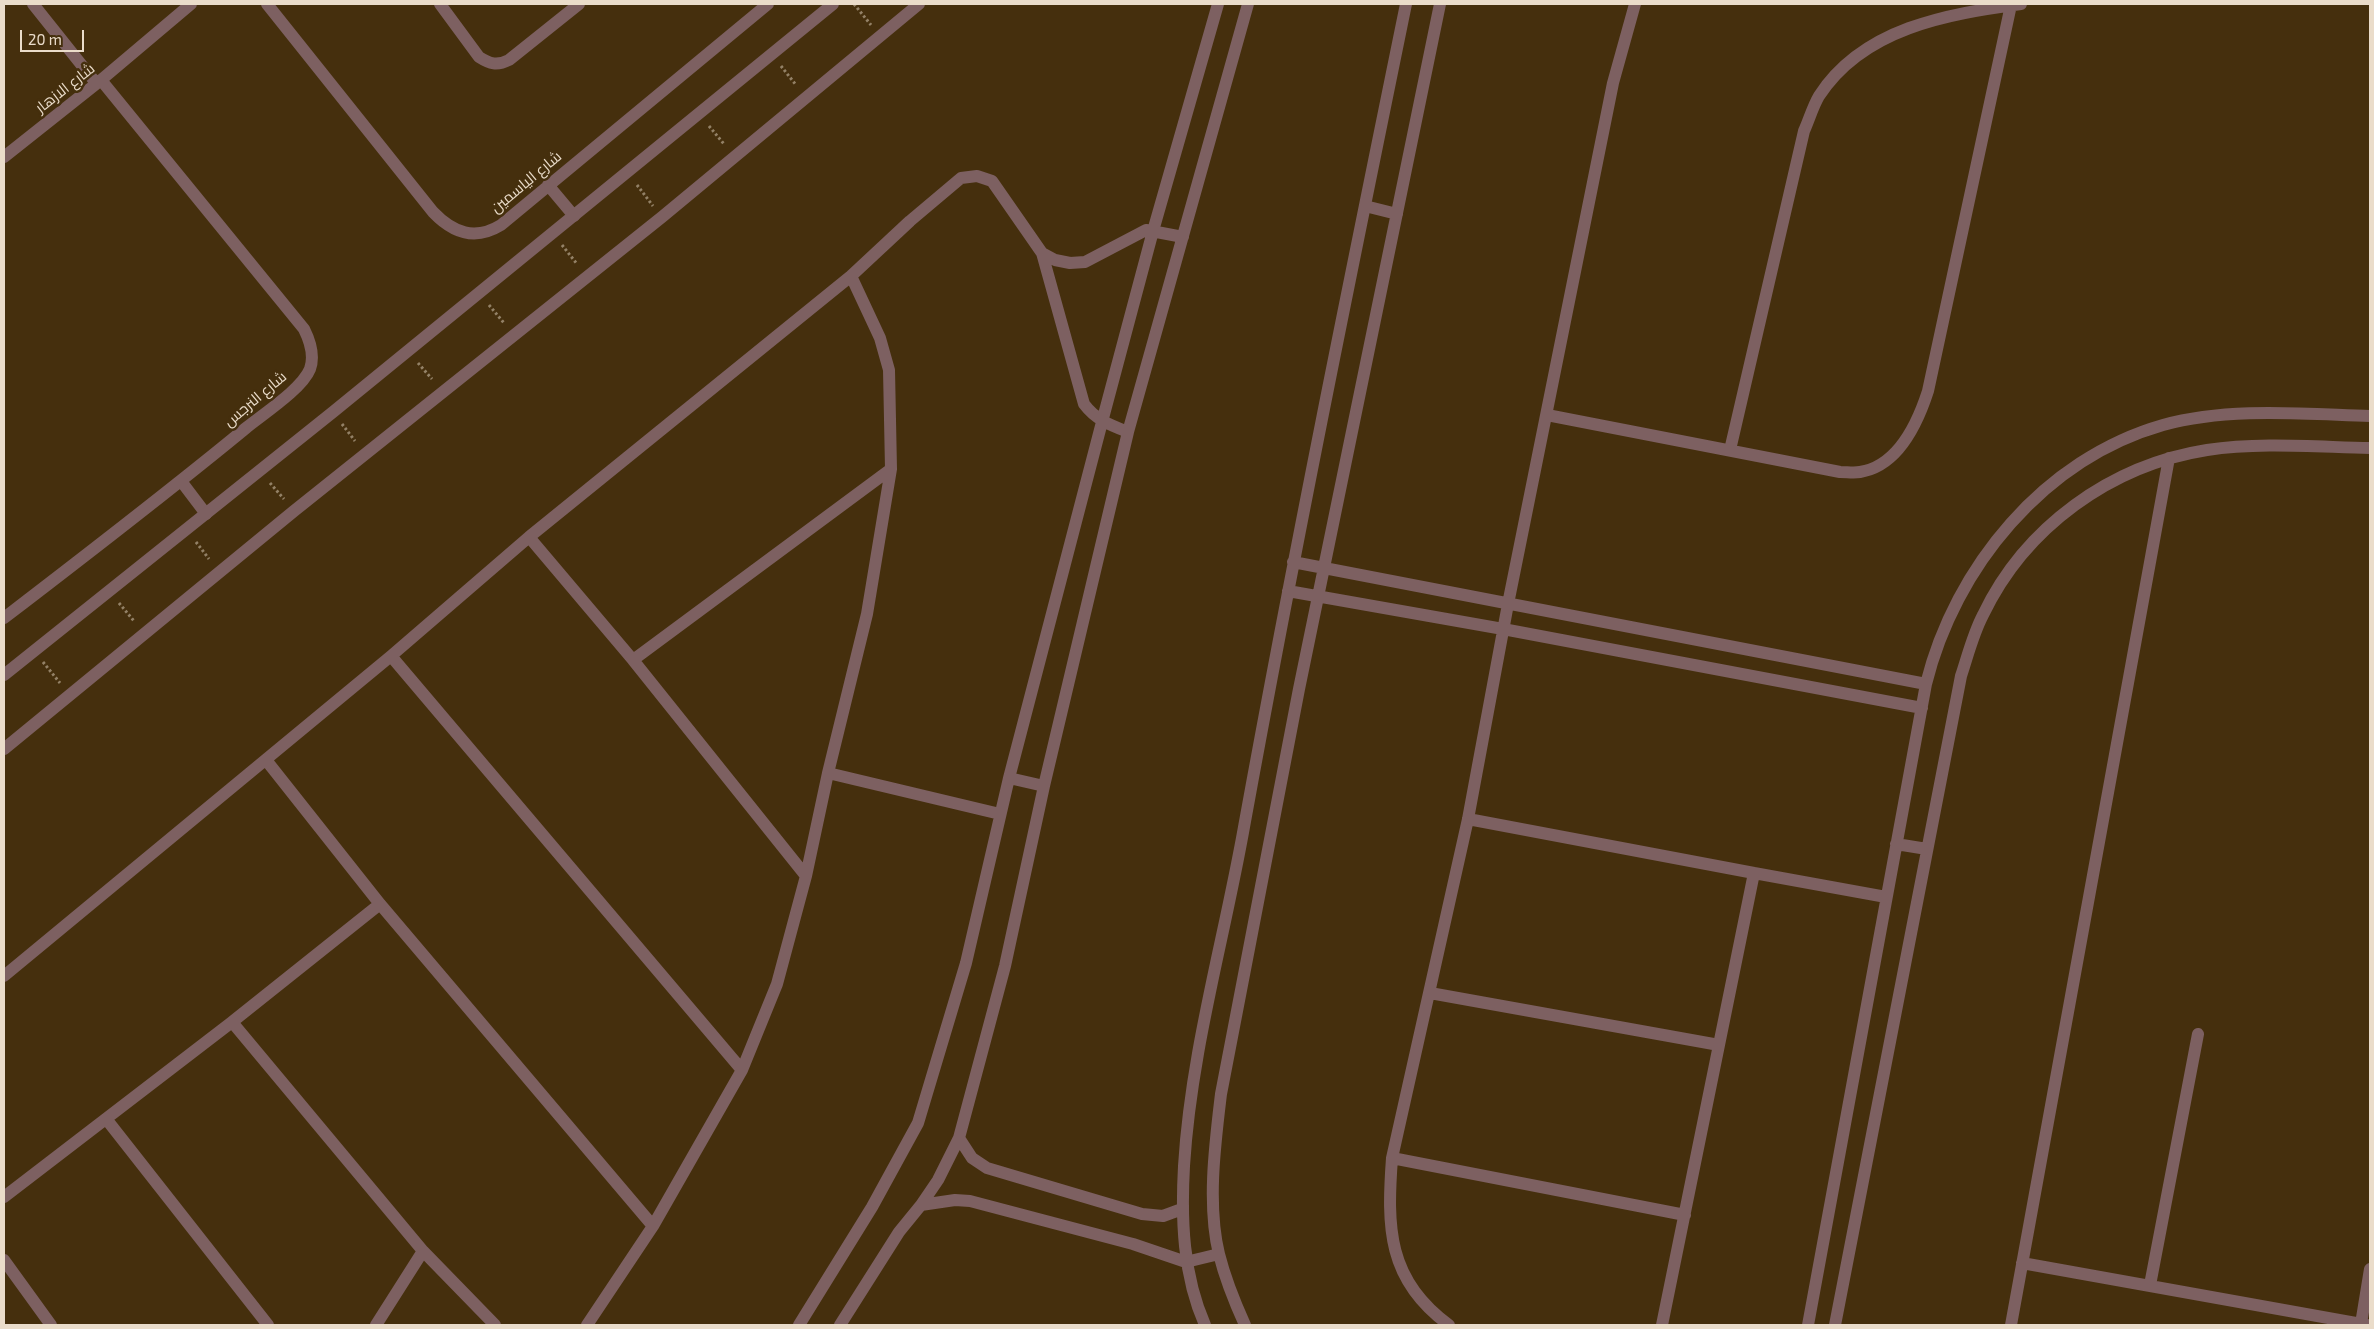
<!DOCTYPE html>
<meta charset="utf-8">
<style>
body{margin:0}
#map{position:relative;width:2374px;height:1329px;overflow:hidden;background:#452f0d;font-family:"Exo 2",sans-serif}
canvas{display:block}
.frame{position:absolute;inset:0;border:5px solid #eadcca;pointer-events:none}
.scale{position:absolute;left:20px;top:30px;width:64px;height:22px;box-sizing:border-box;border:2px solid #eadcca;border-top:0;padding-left:6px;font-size:15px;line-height:18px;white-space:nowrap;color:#eadcca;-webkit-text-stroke:4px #452f0d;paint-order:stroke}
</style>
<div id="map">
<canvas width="2374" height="1329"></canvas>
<div class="frame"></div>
<div class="scale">20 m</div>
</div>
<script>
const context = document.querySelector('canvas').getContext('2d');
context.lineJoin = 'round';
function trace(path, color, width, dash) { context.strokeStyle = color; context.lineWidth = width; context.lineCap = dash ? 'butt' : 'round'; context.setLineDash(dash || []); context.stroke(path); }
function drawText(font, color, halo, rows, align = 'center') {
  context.font = font + ' "Exo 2",Cairo,sans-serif'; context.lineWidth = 5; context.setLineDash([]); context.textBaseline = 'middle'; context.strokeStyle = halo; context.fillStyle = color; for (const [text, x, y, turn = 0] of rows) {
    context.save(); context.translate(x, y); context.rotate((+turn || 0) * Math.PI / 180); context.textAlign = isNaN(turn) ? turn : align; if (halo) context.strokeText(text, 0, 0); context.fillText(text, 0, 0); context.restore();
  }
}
trace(new Path2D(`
 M 854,4 L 871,25
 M 781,66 L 796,85
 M 709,126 L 724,144
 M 637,185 L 653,206
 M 562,245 L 577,264
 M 489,305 L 504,323
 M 418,363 L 432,379
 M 342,424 L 355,441
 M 270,483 L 284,499
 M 196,542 L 209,559
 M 119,603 L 134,621
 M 43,662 L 60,683`), '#938166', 3, [2.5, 2.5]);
trace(new Path2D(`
 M 33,4 L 96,83
 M 267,4 L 433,212 C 453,233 475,241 501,225 L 768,4
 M 440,4 L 479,57 C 490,64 497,66 509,60 L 579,4
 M 4,157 L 101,80 L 191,4
 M 548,185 L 574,216
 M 1365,206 L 1397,214
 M 1042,253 L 1055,260 L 1070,263 L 1085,262 L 1146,230 L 1183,237
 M 1547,415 L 1840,472 C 1847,472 1854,473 1860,472 C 1898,466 1918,422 1928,391 L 2011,5
 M 1730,450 L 1804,131 C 1809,120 1813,106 1819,96 C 1863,28 1947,14 2021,4
 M 181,481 L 206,514
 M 529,537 L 633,660
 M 1293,562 L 1926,684
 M 1288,591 L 1503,629 L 1922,708
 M 4,618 C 85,556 167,493 246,428 C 263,414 302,389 310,369 C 315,355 310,341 304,329 L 101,80
 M 391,656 L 742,1070
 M 266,760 L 380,904 L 653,1226
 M 828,773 L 1000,814
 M 1009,778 L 1044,786
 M 1468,819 L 1754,873
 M 1896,844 L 1927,849
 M 806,876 L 633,660 L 891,469
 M 380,904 L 232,1022 L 423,1251
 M 4,976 L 391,656 L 529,537 L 851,276 L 910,221 L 961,178 L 977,176 L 992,181 L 1042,253 L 1084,404 C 1096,420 1110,425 1128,432
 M 1430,993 L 1719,1045
 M 107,1120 L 268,1325
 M 1392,1158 L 1685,1215
 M 4,1197 L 232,1022
 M 921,1205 L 938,1180 L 959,1138
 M 1182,1209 L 1163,1216 L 1142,1214 L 987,1168 L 972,1158 L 959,1138 L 1005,966 L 1044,786 L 1128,432 L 1248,4
 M 4,1260 L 51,1325
 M 2022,1263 L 2367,1325
 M 2150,1285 L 2198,1034
 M 2361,1324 L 2370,1269
 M 376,1325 L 423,1251 L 495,1325
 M 587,1325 L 653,1226 L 742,1070 L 777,984 L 806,876 L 828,773 L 867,614 L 891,469 L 889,370 L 880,338 L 851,276
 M 799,1325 L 872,1207 L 918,1123 L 966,963 L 1009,778 L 1102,422 L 1153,231 L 1218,4
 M 840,1325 L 899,1232 L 921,1205 L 955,1200 L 970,1201 L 1133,1244 L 1186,1262 L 1219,1254
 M 1205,1325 C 1183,1275 1181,1220 1184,1166 C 1191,1051 1224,940 1244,827 C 1294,552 1350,278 1406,4
 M 1245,1325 C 1235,1303 1225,1278 1219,1254 C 1207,1205 1215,1144 1221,1094 L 1299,689 L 1440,4
 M 1449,1325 C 1387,1280 1387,1227 1392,1158 L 1468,819 L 1508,604 L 1613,83 L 1635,4
 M 1662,1325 L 1754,873 L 1886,897
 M 1808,1325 L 1926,684 C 1955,567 2044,459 2163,425 C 2229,407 2303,414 2370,416
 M 1835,1325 L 1961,676 C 1968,655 1973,634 1983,615 C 2025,527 2111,465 2207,450 C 2260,442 2317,447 2370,448
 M 2011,1325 L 2169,458`), '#7d6061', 12);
trace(new Path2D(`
 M 4,675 L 333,412 L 833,4
 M 4,749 L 294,511 L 662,217 L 919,4`), '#7d6061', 12);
drawText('15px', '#eadcca', '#452f0d', [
 ["شارع الازهار",65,88,-38],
 ["شارع الياسمين",526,182,-40],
 ["شارع النرجس",255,399,-40]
]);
</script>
